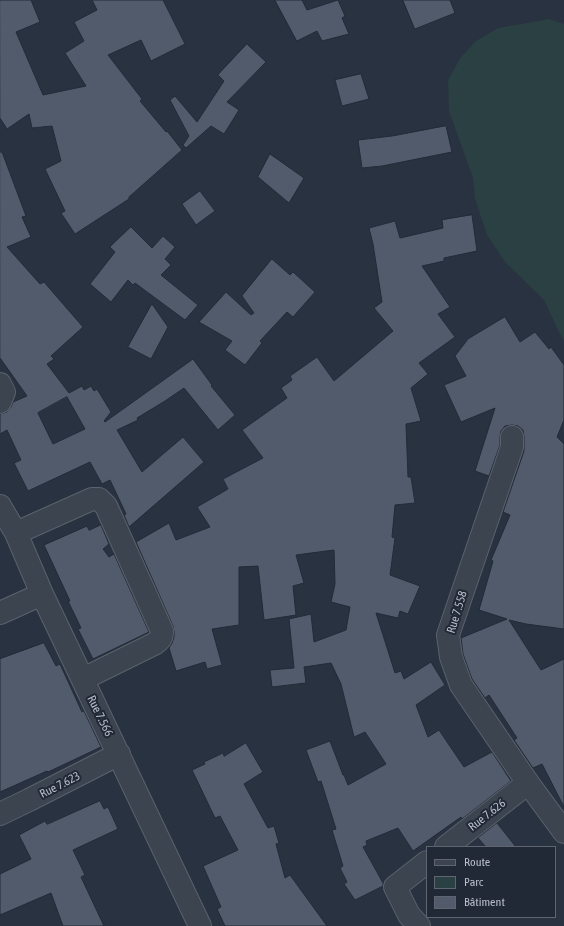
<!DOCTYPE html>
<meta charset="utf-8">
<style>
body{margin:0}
#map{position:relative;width:564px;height:926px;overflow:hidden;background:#283240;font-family:"Asap Condensed",sans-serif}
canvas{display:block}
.legend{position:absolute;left:426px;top:846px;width:130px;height:72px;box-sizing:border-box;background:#212936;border:1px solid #5e6571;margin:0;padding:5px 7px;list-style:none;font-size:12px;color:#b9bfca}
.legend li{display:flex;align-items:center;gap:8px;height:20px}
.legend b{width:20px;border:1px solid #5e6571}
</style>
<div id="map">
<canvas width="564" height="926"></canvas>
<ul class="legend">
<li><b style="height:5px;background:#3c4450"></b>Route</li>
<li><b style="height:11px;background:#2b4042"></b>Parc</li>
<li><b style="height:11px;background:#515b6b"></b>Bâtiment</li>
</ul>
</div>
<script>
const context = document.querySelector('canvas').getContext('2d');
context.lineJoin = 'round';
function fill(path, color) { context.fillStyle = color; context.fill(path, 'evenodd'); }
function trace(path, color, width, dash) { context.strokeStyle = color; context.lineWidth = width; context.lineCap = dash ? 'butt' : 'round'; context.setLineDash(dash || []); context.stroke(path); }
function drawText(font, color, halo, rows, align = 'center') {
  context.font = font + ' "Asap Condensed",sans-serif'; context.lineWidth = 4; context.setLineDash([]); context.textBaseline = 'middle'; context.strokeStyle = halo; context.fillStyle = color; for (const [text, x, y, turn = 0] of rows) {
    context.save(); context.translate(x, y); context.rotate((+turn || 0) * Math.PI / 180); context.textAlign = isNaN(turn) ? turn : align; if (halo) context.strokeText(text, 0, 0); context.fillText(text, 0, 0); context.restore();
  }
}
fill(new Path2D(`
 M 549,19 L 564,24 L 564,341 L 559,332 L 544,300 L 505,262 L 487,235 L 475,199 L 473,178 L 449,111 L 448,80 L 461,57 L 476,41 L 498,28 Z`), '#2b4042');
const building = new Path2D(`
 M 0,0 L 31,0 L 40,22 L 16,32 L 43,95 L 86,86 L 65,53 L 84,41 L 74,22 L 97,10 L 92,0 L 163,0 L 185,44 L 151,61 L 141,40 L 108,55 L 142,99 L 140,101 L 166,132 L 167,131 L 182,150 L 129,197 L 129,199 L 75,234 L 61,213 L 65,211 L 45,169 L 61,161 L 52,126 L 32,128 L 29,114 L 7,129 L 0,118 Z
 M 275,0 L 302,0 L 307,10 L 338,0 L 345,16 L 342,18 L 349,34 L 322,41 L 317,31 L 297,41 Z
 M 403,0 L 450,0 L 455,13 L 415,29 Z
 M 247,44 L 266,62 L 227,102 L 239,110 L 224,134 L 211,126 L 186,148 L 183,145 L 189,136 L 170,100 L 175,96 L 197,122 L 224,81 L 218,75 Z
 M 361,74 L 369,99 L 342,106 L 335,80 Z
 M 446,126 L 452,152 L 382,166 L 362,168 L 358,140 L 392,136 Z
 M 0,152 L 2,152 L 26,216 L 22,217 L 31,237 L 7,247 L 40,284 L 44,282 L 83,327 L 51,356 L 54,359 L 47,364 L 69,393 L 82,386 L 84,390 L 91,386 L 94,391 L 97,389 L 111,412 L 104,421 L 105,422 L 193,359 L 212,385 L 211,386 L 235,415 L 218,430 L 184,388 L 165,401 L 137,418 L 138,420 L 117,430 L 142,472 L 183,437 L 204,462 L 129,527 L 124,515 L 126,514 L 110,480 L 102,484 L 90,462 L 28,491 L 14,463 L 21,460 L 7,430 L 0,434 L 0,414 L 7,412 L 11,407 L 13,402 L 27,396 L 0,358 ZM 67,397 L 85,429 L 53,444 L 38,413 Z
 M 270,154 L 304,178 L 289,203 L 258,177 Z
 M 200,191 L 215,211 L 196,225 L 182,204 Z
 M 472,215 L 477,251 L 444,258 L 444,261 L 422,266 L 450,307 L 438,314 L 455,337 L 419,363 L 428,374 L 411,388 L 421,421 L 406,424 L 408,477 L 411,477 L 415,503 L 395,505 L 392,537 L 395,538 L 390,575 L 420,586 L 408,614 L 400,611 L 398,618 L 376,613 L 395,673 L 401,671 L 404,679 L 431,662 L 445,685 L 416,705 L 428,737 L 439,730 L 464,767 L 492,752 L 511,781 L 462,819 L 461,817 L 413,851 L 398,828 L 366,841 L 367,845 L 363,847 L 383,883 L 383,886 L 355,900 L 344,884 L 347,882 L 340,868 L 343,866 L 332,830 L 336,829 L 321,781 L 318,782 L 306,750 L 330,741 L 343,775 L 344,775 L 348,785 L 386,764 L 365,732 L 354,737 L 341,684 L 331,663 L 304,667 L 306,683 L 272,687 L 270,670 L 294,668 L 289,619 L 311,614 L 314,642 L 346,630 L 350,607 L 331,602 L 335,584 L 334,550 L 296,555 L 304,583 L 293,586 L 296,615 L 264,620 L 258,566 L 239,567 L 239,625 L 212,629 L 222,665 L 207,669 L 205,662 L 176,671 L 169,648 L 172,643 L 174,637 L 174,632 L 173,626 L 136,542 L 169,523 L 176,540 L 210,527 L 197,507 L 228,489 L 223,479 L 263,458 L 242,430 L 287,398 L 281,388 L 292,380 L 290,376 L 317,357 L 334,381 L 393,331 L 374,308 L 382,302 L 373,244 L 369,228 L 395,221 L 400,238 L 443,228 L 442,220 Z
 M 131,227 L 152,248 L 163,236 L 175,247 L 165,259 L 171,265 L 161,275 L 198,305 L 185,320 L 135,283 L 133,285 L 128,280 L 111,302 L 90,284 L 115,252 L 110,247 Z
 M 272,259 L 290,275 L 293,272 L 315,292 L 293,317 L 287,312 L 260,341 L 262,343 L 245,365 L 225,350 L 232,341 L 199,322 L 226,292 L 251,315 L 254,313 L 242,296 Z
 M 152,304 L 168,327 L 151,359 L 128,347 Z
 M 505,317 L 520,342 L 535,332 L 549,349 L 551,347 L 564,365 L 564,420 L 557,437 L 564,444 L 564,629 L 526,624 L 509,620 L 541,670 L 564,659 L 564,807 L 542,764 L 533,768 L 514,740 L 517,738 L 489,695 L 485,698 L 472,679 L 463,654 L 461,638 L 507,619 L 479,610 L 493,561 L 491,560 L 510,515 L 503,512 L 524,451 L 524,437 L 523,430 L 518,426 L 512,425 L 505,426 L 501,431 L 500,437 L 500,445 L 489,476 L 475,471 L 495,408 L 461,422 L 444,385 L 466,376 L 455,356 L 468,339 Z
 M 101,525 L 109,544 L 103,549 L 109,557 L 114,554 L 149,632 L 93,659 L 78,629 L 81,628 L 68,601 L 70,601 L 44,545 L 87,526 L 89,530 Z
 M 44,643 L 56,666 L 60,664 L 82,712 L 84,711 L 101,747 L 48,772 L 47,771 L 0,792 L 0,659 Z
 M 246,743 L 263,772 L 244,784 L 268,828 L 274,826 L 279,843 L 276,844 L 285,878 L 290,875 L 327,926 L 225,926 L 217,909 L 221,907 L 203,866 L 238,850 L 220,816 L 215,818 L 192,770 L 205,764 L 204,762 L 223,753 L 224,756 Z
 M 100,801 L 104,809 L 108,807 L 118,829 L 73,850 L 85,875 L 81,877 L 104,926 L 63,926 L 51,893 L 0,915 L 0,874 L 31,859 L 19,835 L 45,821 L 47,824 Z
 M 497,823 L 516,847 L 486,847 L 478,838 Z`);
fill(building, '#515b6b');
trace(building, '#232b38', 1);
const minor = new Path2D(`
 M 0,384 L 4,392 L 0,402
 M 512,437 L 512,447 L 448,635 L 451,657 L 461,685 L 528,783 L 564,832
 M 0,506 L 16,533 L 42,594 L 200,926
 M 16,533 L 92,499 L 99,499 L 106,506 L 162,631 C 162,638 160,640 154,644 L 83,679
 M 0,613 L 42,594
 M 0,814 L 29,800 L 119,754
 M 446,847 L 528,783
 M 419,926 L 409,915 L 395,887 L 427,862`);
trace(minor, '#5a626d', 24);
trace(minor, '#3c4450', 22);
drawText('12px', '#b9bfca', '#212936', [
 ["Rue 7.558",457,612,-73],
 ["Rue 7.566",100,716,64],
 ["Rue 7.623",60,785,-27],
 ["Rue 7.626",487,815,-38]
]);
</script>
